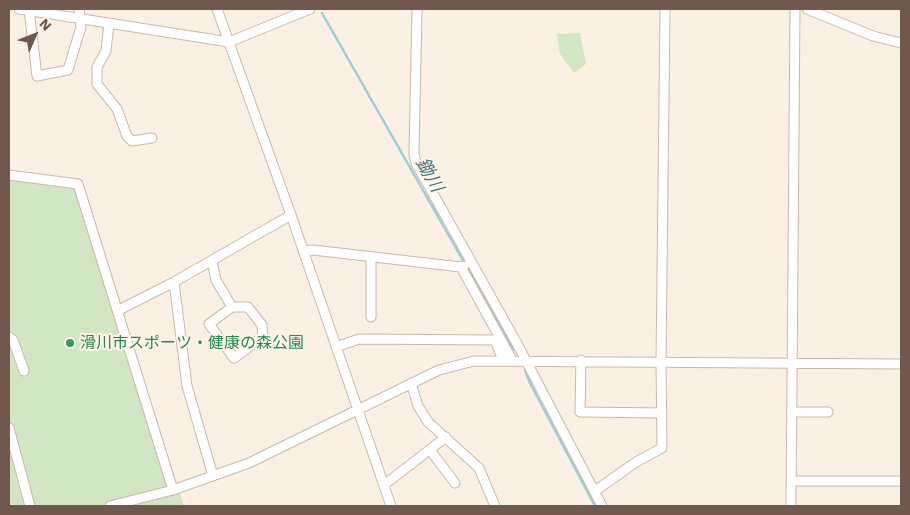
<!DOCTYPE html>
<meta charset="utf-8">
<style>
body{margin:0}
#map{position:relative;width:910px;height:515px;overflow:hidden;background:#faf1e4;font-family:"Work Sans",sans-serif}
canvas{display:block}
.frame{position:absolute;inset:0;border:10px solid #70584c;pointer-events:none}
.north{position:absolute;left:10px;top:10px;width:50px;height:50px;-webkit-text-stroke:4px #fdf5ea;paint-order:stroke;rotate:46deg;font-size:14px;font-weight:700;line-height:20px;text-align:center;color:#70584c}
.north::after{content:'';display:block;margin:auto;width:18px;height:22px;background:#70584c;clip-path:polygon(50% 0,100% 100%,50% 72%,0 100%)}
</style>
<div id="map">
<canvas width="910" height="515"></canvas>
<div class="frame"></div>
<div class="north">N</div>
</div>
<script>
const context = document.querySelector('canvas').getContext('2d');
context.lineJoin = 'round';
function fill(path, color) { context.fillStyle = color; context.fill(path, 'evenodd'); }
function trace(path, color, width, dash) { context.strokeStyle = color; context.lineWidth = width; context.lineCap = dash ? 'butt' : 'round'; context.setLineDash(dash || []); context.stroke(path); }
function drawText(font, color, halo, rows, align = 'center') {
  context.font = font + ' "Work Sans","Noto Sans JP",sans-serif'; context.lineWidth = 4; context.setLineDash([]); context.textBaseline = 'middle'; context.strokeStyle = halo; context.fillStyle = color; for (const [text, x, y, turn = 0] of rows) {
    context.save(); context.translate(x, y); context.rotate((+turn || 0) * Math.PI / 180); context.textAlign = isNaN(turn) ? turn : align; if (halo) context.strokeText(text, 0, 0); context.fillText(text, 0, 0); context.restore();
  }
}
fill(new Path2D(`
 M 580,33 L 586,64 L 574,73 L 560,54 L 557,34 Z
 M 9,175 L 78,184 L 184,506 L 9,506 Z`), '#d3e6c4');
trace(new Path2D(`
 M 322,13 L 514,350
 M 525,370 L 530,383 L 595,506`), '#a1ccd3', 2.5);
const minor = new Path2D(`
 M 19,9 L 229,42 L 310,9
 M 217,9 L 291,215 L 391,506
 M 417,9 L 414,154 L 416,163 L 520,349 L 602,506
 M 807,9 L 873,36 L 901,43
 M 29,10 L 37,76 L 68,70 L 81,27 L 79,9
 M 109,23 L 106,51 L 97,67 L 97,84 L 117,109 L 127,136 L 132,141 L 152,138
 M 9,175 L 78,184 L 173,490
 M 304,251 L 313,250 L 461,267
 M 212,261 L 216,280 L 232,307 L 209,324 L 234,358 L 263,337 L 262,325 L 248,307 L 232,307
 M 464,266 L 461,267 L 512,360
 M 174,282 L 291,215
 M 119,310 L 174,282 L 187,386 L 213,476
 M 371,317 L 371,257
 M 9,337 L 13,340 L 24,371
 M 336,347 L 359,339 L 495,340 L 503,360
 M 581,360 L 580,412 L 662,413
 M 411,383 L 418,406 L 428,422 L 479,468 L 495,506
 M 792,412 L 828,412
 M 9,428 L 30,506
 M 430,450 L 455,483
 M 791,481 L 901,481
 M 384,485 L 446,437
 M 595,491 L 636,462 L 662,448 L 661,361 L 665,9
 M 110,506 L 173,490 L 249,463 L 439,370 L 474,361 L 901,364
 M 791,506 L 795,9`);
trace(minor, '#cab8ab', 11);
trace(minor, '#fff', 9);
for (const [x, y, r, color] of [
 [70,343,5,"#2e9e5b"]
]) { const dot = new Path2D(); dot.arc(x, y, r, 0, 2 * Math.PI); context.fillStyle = color; context.fill(dot); trace(dot, '#fdf5ea', 2); }
drawText('16px', '#27864d', '#fdf5ea', [
 ["滑川市スポーツ・健康の森公園",80,343]
], 'left');
drawText('italic 18px', '#44737b', '#fdf5ea', [
 ["鋤川",429,175,60]
]);
</script>
